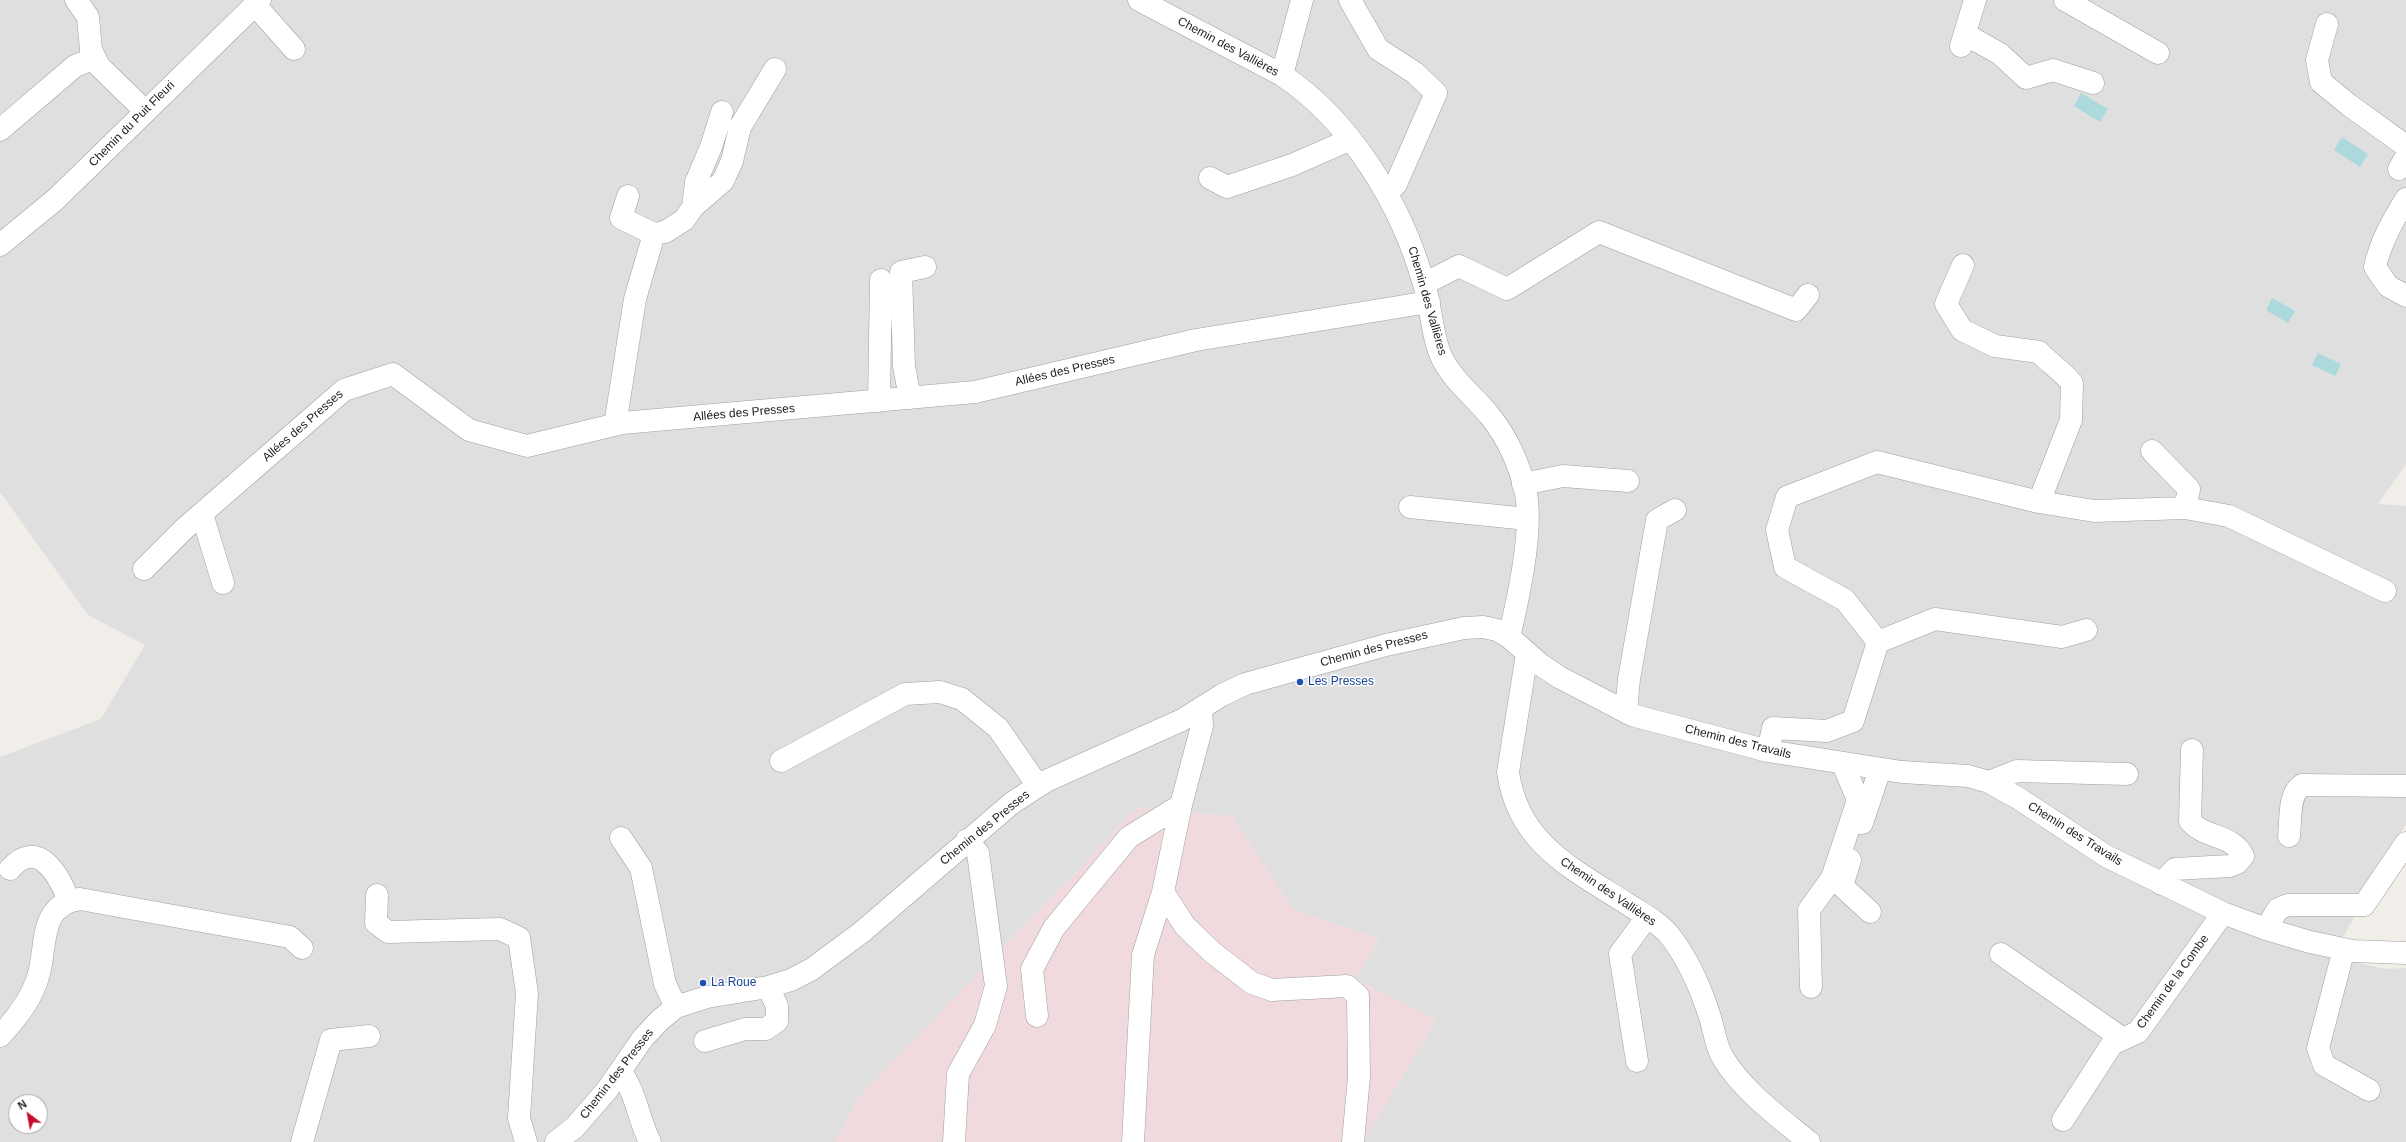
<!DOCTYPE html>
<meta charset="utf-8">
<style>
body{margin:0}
#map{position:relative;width:2406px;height:1142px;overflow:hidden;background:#f1ede9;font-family:Arial,sans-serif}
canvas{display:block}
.north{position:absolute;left:8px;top:1094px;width:40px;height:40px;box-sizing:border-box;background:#fff;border:1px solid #a7a7a7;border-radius:50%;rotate:328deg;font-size:11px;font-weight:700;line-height:16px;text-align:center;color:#222}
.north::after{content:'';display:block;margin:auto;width:14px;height:18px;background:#c60d2e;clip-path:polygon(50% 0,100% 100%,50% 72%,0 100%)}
</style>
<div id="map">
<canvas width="2406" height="1142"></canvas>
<div class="north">N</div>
</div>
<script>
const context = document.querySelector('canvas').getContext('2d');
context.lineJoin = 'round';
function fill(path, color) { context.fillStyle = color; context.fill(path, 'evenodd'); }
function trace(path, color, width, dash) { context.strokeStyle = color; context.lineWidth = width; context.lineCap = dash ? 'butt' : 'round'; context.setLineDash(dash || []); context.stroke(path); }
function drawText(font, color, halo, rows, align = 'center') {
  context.font = font + ' Arial,sans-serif'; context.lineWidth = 3; context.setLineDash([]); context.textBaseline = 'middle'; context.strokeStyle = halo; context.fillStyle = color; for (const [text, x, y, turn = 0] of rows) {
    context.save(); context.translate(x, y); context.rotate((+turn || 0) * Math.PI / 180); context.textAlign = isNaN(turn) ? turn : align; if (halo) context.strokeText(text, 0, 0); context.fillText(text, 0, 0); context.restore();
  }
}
fill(new Path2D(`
 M 0,0 L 2406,0 L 2406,464 L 2378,504 L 2406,506 L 2406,824 L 2332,957 L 2385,969 L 2406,968 L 2406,1142 L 1362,1142 L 1437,1020 L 1356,979 L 1379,939 L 1293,910 L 1232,816 L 1137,808 L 858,1098 L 835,1142 L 0,1142 L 0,757 L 101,719 L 145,645 L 88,615 L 0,492 ZM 16,1102 L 40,1102 L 40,1126 L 16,1126 Z`), '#dfdfdf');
fill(new Path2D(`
 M 1137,808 L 1232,816 L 1293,910 L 1379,939 L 1356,979 L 1437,1020 L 1362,1142 L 835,1142 L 858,1098 Z`), '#f0dadd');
fill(new Path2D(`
 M 2081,93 L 2108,109 L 2100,122 L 2074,106 Z
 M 2342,137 L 2368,154 L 2360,167 L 2334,150 Z
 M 2272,298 L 2295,311 L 2288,323 L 2266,310 Z
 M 2318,353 L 2341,364 L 2335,376 L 2312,365 Z`), '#acd9dc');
const minor = new Path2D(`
 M 76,0 L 88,17 L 91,50 L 99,66 L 145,111
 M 1139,0 L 1282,75 C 1352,122 1401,204 1424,284 C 1431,305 1432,337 1441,356 C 1452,380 1474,396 1490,416 C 1507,437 1521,467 1526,494 C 1533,531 1518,600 1509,637
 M 1350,0 L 1378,49 L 1415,73 L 1436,93 L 1396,184 L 1387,194
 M 2065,0 L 2158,53
 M 255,5 L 294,49
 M 2327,24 L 2317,60 L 2321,82 L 2349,105 L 2406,146
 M 1965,34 L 2000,54 L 2026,78 L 2053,70 L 2093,83
 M 1961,46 L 1975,0
 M 1282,75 L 1302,0
 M 0,130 L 75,66 L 95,58
 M 2399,169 L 2406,157
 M 1210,178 L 1227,187 L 1292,165 L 1349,140
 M 628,196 L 621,218 L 654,234 L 665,232 L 684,220 L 693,207 L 723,181 L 732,161 L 740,127 L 775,69
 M 2406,199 C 2393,220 2380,243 2375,267 L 2388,286 L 2406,296
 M 693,207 L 696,182 L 711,147 L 722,112
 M 0,245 L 56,199 L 260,0
 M 1963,265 L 1946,304 L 1962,330 L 1995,346 L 2039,352 C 2049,363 2062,371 2072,383 L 2071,420 L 2039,502
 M 1424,284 L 1459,266 L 1507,289 L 1599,232 L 1796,310 L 1808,295
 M 910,398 L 904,366 L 901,272 L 925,267
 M 879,401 L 881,280
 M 615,425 L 635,299 L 654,234
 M 2152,451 L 2189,489 L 2185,508
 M 1523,484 L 1563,476 L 1628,481
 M 1410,507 L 1527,519
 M 202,514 L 223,583
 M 144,569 L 184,529 L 344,390 L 393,374 L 469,430 L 527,446 L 622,423 L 975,392 L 1196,340 L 1429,302
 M 1878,642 L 1935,619 L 2062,637 L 2086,630
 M 1527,654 L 1508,772 C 1518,843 1571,868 1626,903 C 1641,913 1659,922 1670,936 C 1689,960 1701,989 1710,1017 C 1714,1030 1716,1047 1723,1058 C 1743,1091 1779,1117 1809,1142
 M 1626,712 L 1629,679 L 1657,520 L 1675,510
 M 1768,751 L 1773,728 L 1827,731 L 1853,721 L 1878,642 L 1845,600 L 1785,567 L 1777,530 L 1787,497 L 1877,462 L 2039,502 L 2094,511 L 2185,508 L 2229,516 L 2385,591
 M 781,761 L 905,694 L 940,692 L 962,699 L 998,728 L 1038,786
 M 1989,782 L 2017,771 L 2127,774
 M 1862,823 L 1880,769
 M 2289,836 C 2291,821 2288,794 2302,785 L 2406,786
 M 621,838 L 641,868 L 665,984 L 676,1007
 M 1850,860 L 1842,886 L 1870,912
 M 10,869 C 38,837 59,875 69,901
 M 2161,884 L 2175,869 L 2230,866 L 2237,863 L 2243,856 C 2233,834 2205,839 2190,821 L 2192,750
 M 1163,892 L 1185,926 L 1212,952 L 1252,983 L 1272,990 L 1347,986 L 1358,996 L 1359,1077 L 1353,1142
 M 377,895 L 376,923 L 388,932 L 500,929 L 519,938 L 527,993 L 519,1118 L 526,1142
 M 2266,929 L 2278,909 L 2288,905 L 2364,905 L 2406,843
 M 2344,949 L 2318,1048 L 2324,1065 L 2369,1090
 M 2001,954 L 2123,1039
 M 1811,987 L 1809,910 L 1832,878 L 1858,800 L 1843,764
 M 1037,1016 L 1032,969 L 1054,928 L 1129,837 L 1181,805
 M 0,1036 C 15,1020 28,1004 36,983 C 49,952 35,905 80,899 L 290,937 L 302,948
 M 705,1041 L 745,1029 L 766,1029 L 777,1021 L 777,1006 L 768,987
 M 1637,1061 L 1620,954 L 1647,917
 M 620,1071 C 636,1092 638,1118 650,1142
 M 2063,1120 L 2112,1044 L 2138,1032 L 2223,913
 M 302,1142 L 331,1040 L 369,1036
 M 556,1142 L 575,1127 L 607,1090 L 643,1038 L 660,1020 L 676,1007 L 707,997 L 768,987 L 791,980 L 812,969 L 862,932 L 1012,803 L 1046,781 L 1182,720 L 1222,695 L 1245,684 L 1386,645 L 1464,628 L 1483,627 L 1497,630 L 1509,637 L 1541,665 L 1559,677 L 1632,715 L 1768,751 L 1902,772 L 1968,776 L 1989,782 L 2018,798 L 2106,856 L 2223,913 L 2266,929 L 2310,942 L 2353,951 L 2406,953
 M 954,1142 L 958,1074 L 985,1025 L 996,986 L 978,853 L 967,840
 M 1133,1142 L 1143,955 L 1163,892 L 1181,805 L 1202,726 L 1201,708`);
trace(minor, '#9f9f9f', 23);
trace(minor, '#fff', 22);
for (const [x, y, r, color] of [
 [1300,682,4,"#1a4fb4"],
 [703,983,4,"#1a4fb4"]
]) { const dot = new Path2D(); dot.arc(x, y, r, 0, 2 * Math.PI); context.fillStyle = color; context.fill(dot); trace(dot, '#fff', 1.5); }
drawText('12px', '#222', '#fff', [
 ["Chemin des Vallières",1228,47,28],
 ["Chemin du Puit Fleuri",132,124,-45],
 ["Chemin des Vallières",1427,301,74],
 ["Allées des Presses",1065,371,-13],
 ["Allées des Presses",744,413,-5],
 ["Allées des Presses",303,426,-41],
 ["Chemin des Presses",1374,649,-15],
 ["Chemin des Travails",1738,742,14],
 ["Chemin des Presses",985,828,-39],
 ["Chemin des Travails",2075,834,32],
 ["Chemin des Vallières",1608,892,34],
 ["Chemin de la Combe",2173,982,-54],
 ["Chemin des Presses",617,1074,-52]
]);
drawText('12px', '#164399', '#fff', [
 ["Les Presses",1308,682],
 ["La Roue",711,983]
], 'left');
</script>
